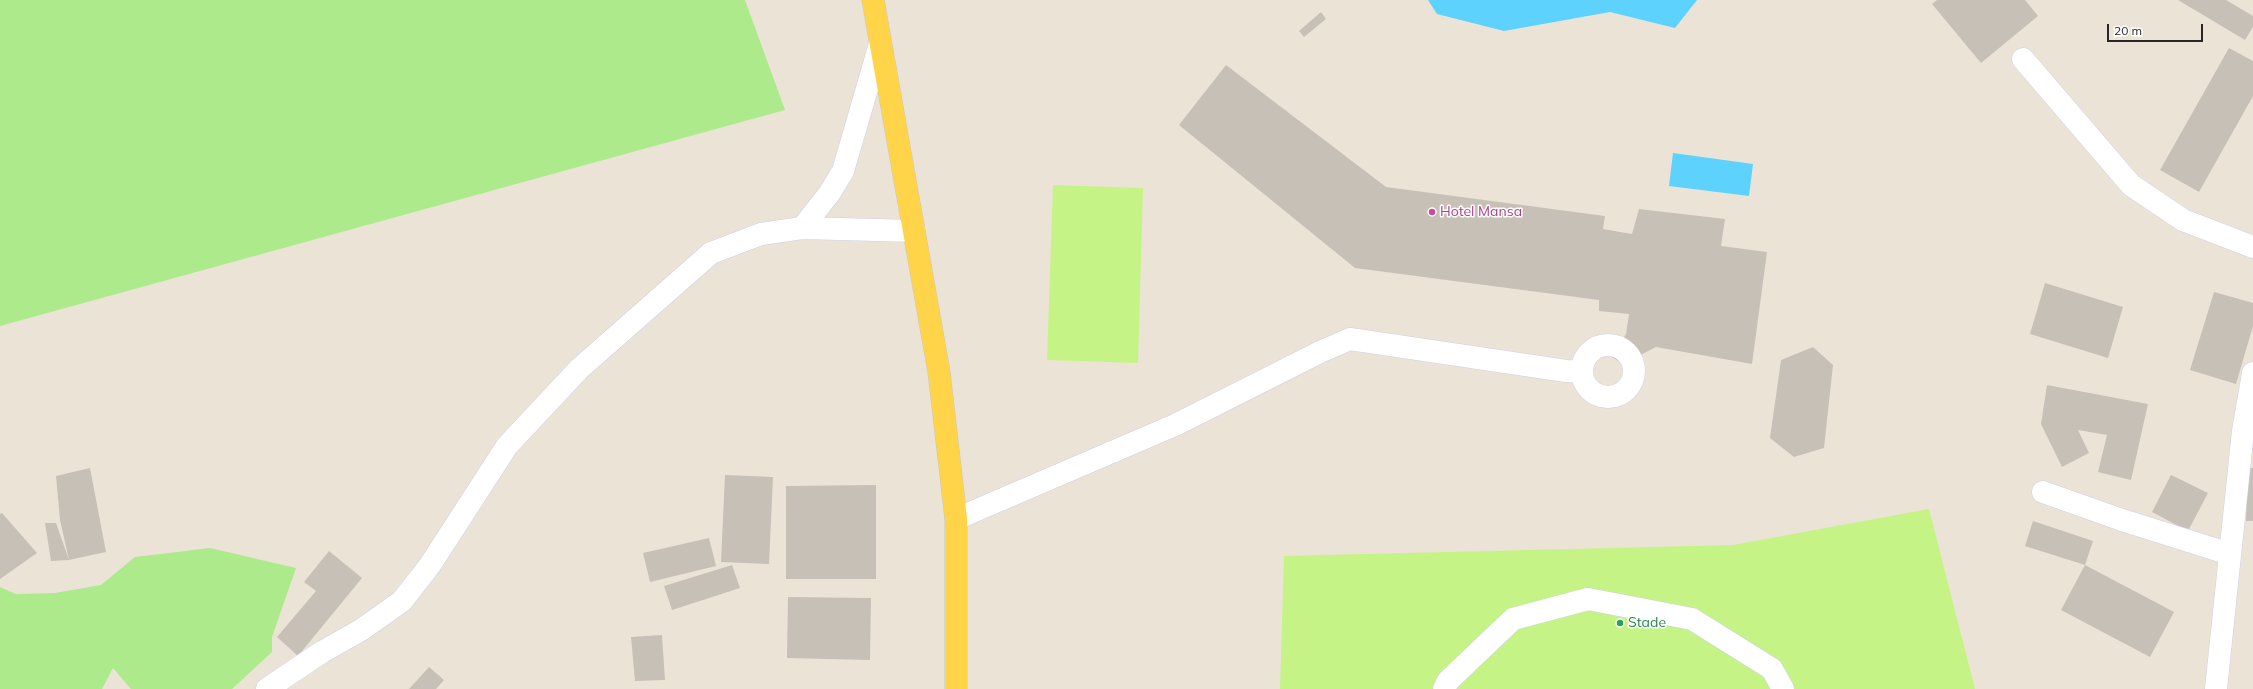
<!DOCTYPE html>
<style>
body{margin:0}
#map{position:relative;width:2253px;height:689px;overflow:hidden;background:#ece3d7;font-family:Mulish,sans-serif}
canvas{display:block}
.scale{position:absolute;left:2107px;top:24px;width:96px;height:18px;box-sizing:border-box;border:2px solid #272727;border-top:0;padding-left:5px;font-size:12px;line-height:14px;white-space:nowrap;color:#272727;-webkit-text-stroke:3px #fff;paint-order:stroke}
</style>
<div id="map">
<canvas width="2253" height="689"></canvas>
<div class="scale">20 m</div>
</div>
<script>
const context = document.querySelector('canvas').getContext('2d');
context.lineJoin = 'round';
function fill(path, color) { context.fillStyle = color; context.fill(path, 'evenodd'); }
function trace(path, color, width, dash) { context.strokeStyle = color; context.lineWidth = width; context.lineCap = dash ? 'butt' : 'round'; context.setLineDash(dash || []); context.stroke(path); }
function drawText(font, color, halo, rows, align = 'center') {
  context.font = font + ' Mulish,sans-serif'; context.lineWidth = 3; context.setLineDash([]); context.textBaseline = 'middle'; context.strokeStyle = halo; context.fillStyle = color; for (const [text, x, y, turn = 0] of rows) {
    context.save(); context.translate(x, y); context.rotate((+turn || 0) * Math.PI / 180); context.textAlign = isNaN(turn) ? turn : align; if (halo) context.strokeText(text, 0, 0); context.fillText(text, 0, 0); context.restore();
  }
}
fill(new Path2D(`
 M 0,0 L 745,0 L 785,110 L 0,326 Z
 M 210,548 L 296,568 L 272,637 L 272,652 L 232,689 L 131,689 L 113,668 L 102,689 L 0,689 L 0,587 L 16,594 L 55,593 L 101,585 L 135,557 Z`), '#acea8c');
fill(new Path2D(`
 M 1053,185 L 1143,188 L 1138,363 L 1047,360 Z
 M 1929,509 L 1975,689 L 1280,689 L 1284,556 L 1733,545 Z`), '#c5f386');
fill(new Path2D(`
 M 1428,0 L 1697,0 L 1675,28 L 1610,12 L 1504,31 L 1437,14 Z
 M 1673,153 L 1753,164 L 1749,196 L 1669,186 Z`), '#5cd2fc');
fill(new Path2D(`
 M 1937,0 L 2025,0 L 2038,16 L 1981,63 L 1932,4 Z
 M 2178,0 L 2226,0 L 2253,16 L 2253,27 L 2245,40 Z
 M 1321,12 L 1326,19 L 1304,37 L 1299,31 Z
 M 2229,48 L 2253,61 L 2253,96 L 2199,192 L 2160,170 Z
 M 1226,65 L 1386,187 L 1605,216 L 1603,229 L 1632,234 L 1639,209 L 1725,219 L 1721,246 L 1767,252 L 1752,364 L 1656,347 L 1623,364 L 1612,357 L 1626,334 L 1629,314 L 1599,311 L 1599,300 L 1355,268 L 1179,125 Z
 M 2045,283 L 2123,307 L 2108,358 L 2030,334 Z
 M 2214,292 L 2253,303 L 2253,326 L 2236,384 L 2190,370 Z
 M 1813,347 L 1833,365 L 1824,448 L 1794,457 L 1770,438 L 1781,360 Z
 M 2047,385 L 2148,404 L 2131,480 L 2098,472 L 2107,435 L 2078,430 L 2089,453 L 2062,467 L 2041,424 Z
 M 90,468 L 106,552 L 69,560 L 60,520 L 56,476 Z
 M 2248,468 L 2253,468 L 2253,521 L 2246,521 Z
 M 725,475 L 773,477 L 769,564 L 721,562 Z
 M 2171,475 L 2208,493 L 2188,531 L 2152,512 Z
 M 876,485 L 876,579 L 786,579 L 786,486 Z
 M 2,513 L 37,553 L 0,579 L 0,514 Z
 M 2033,521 L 2093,541 L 2085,565 L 2025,546 Z
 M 45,523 L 56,523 L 69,560 L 51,561 Z
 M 709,538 L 716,566 L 650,582 L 643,553 Z
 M 329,551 L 362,578 L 298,656 L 277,637 L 316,591 L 304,582 Z
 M 732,565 L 740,588 L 672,610 L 664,586 Z
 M 2085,565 L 2174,612 L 2150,657 L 2061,610 Z
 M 788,597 L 871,598 L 870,660 L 787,658 Z
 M 662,635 L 665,680 L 635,681 L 631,637 Z
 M 429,667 L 444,680 L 436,689 L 409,689 Z`), '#c7c0b7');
const minor = new Path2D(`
 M 2023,59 L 2131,185 L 2183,220 L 2253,247
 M 802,228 L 829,194 L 843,171 L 880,44
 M1582 371a26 26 0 1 1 52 0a26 26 0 1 1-52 0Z
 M 2043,492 L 2122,520 L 2230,554
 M 956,519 L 1175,425 L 1320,352 L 1350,339 L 1566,371 L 1582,372
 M 267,689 L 322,652 L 361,630 L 402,601 L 430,565 L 507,446 L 579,369 L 711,253 L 761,234 L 802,228 L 914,231
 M 1444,689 L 1448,681 L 1513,619 L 1588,599 L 1692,619 L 1772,669 L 1783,689
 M 2216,689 L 2243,431 L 2253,373`);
const major = new Path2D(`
 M 873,0 L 939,372 L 956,519 L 956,689`);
trace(minor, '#ccd0e3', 23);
trace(major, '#c7c7c7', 23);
trace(minor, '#fff', 22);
trace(major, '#ffd449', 22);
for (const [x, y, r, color] of [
 [1432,212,4,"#d1479c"],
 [1620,623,4,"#2e9e5b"]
]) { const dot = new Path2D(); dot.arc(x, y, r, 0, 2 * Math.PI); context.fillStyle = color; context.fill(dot); trace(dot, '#fff', 1.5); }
drawText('14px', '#b23c85', '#fff', [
 ["Hotel Mansa",1440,212]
], 'left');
drawText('14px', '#27864d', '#fff', [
 ["Stade",1628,623]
], 'left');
</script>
